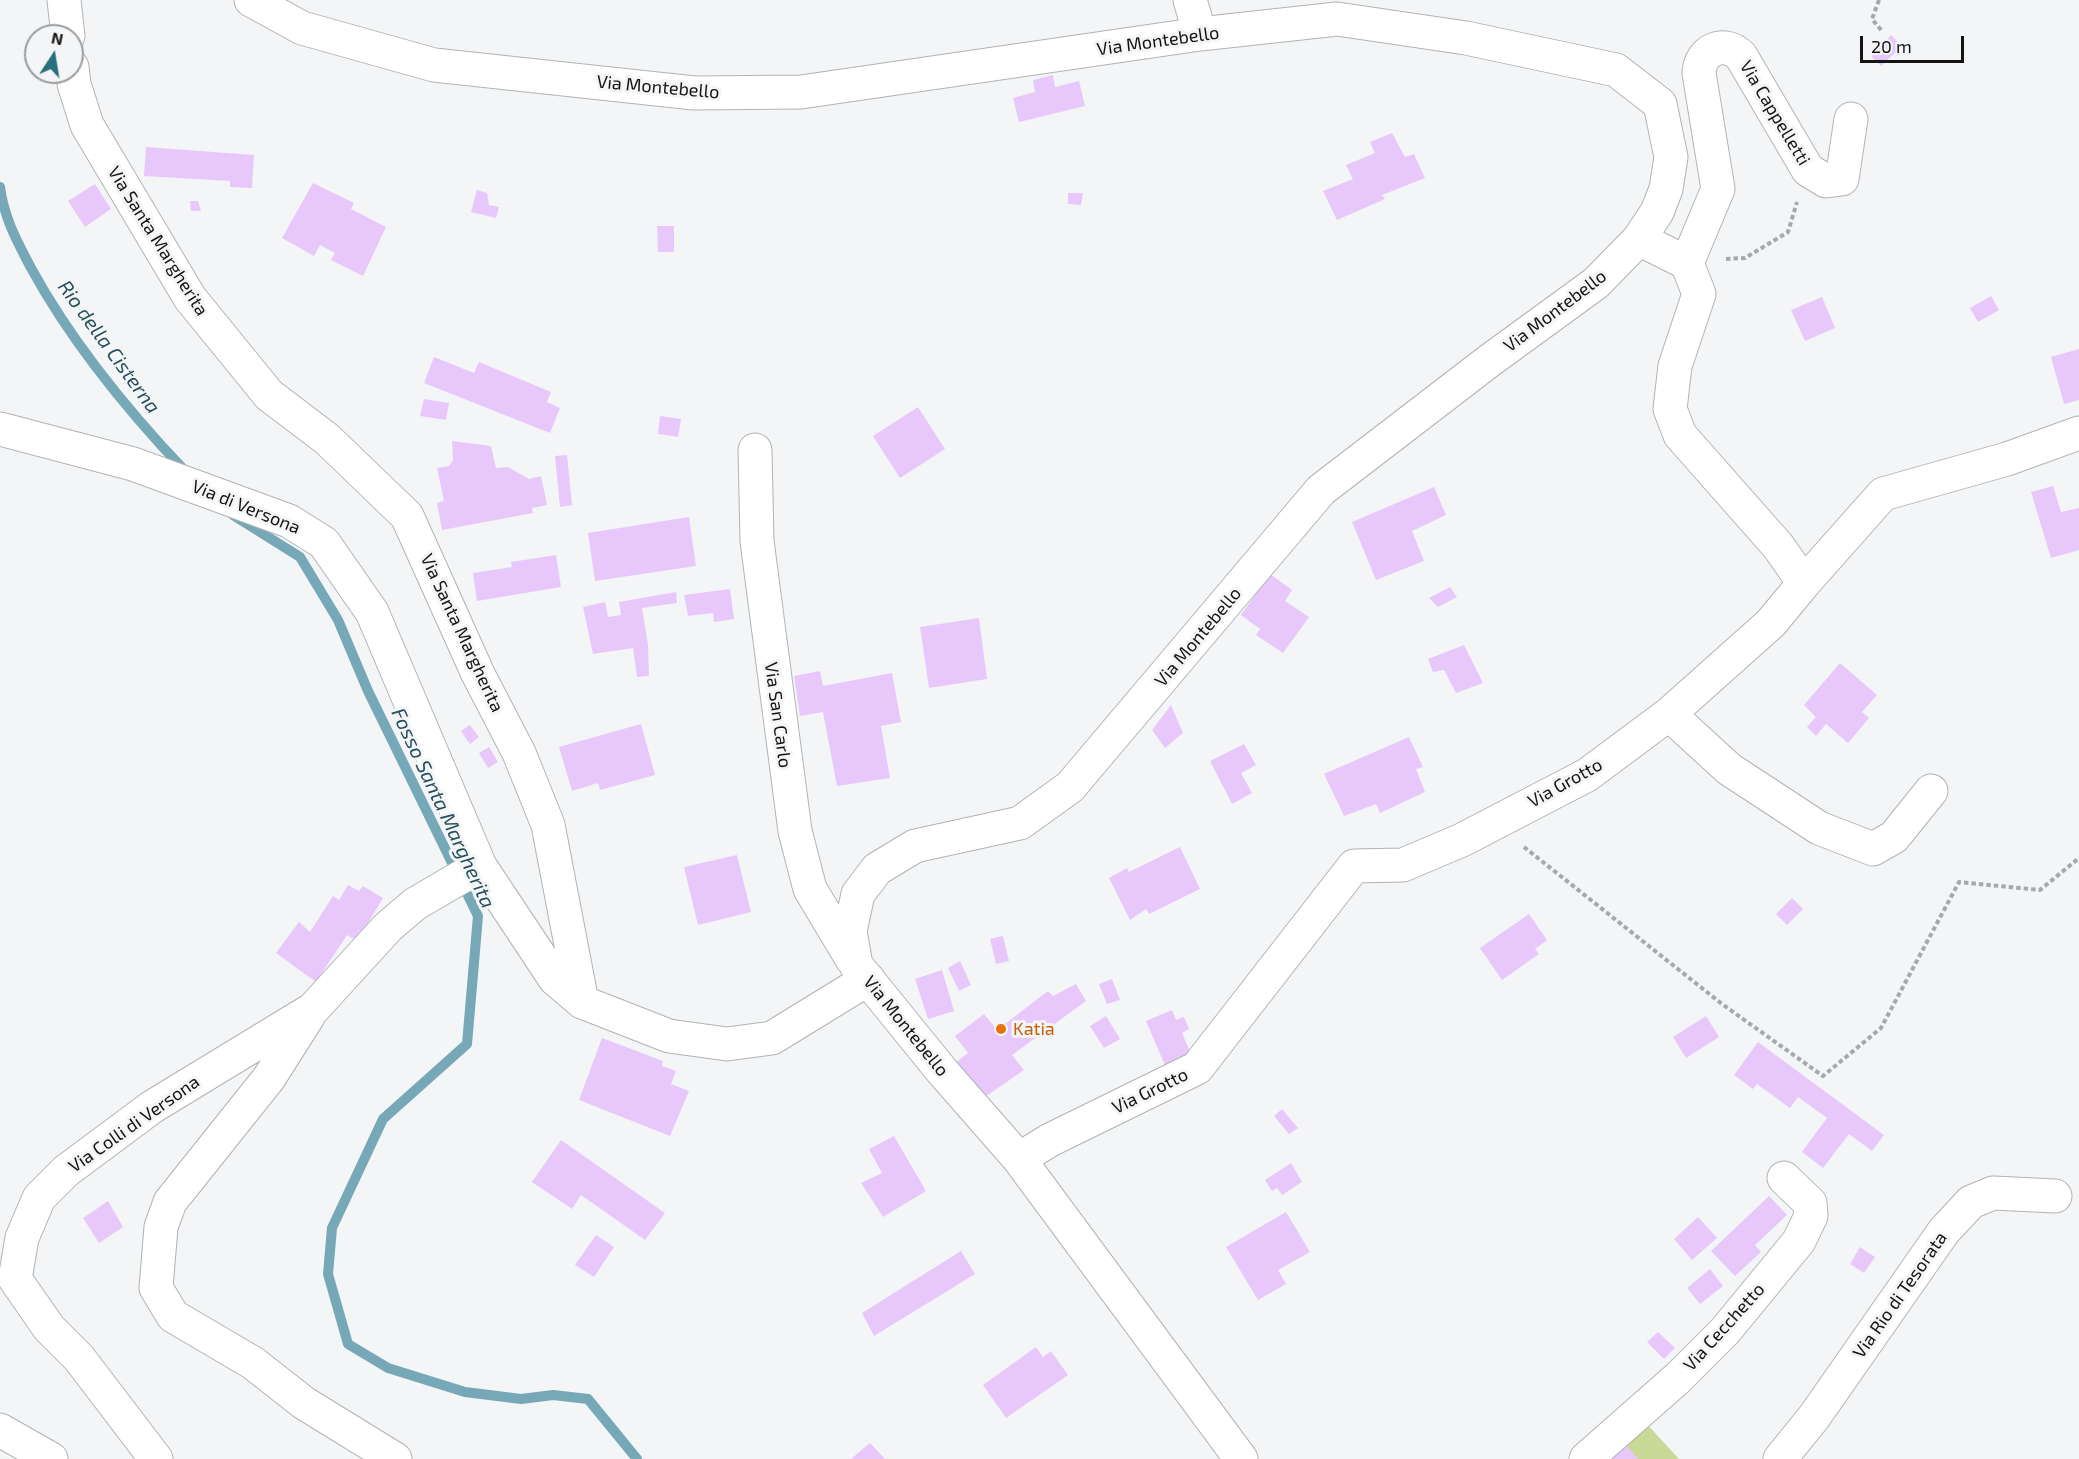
<!DOCTYPE html>
<style>
body{margin:0}
#map{position:relative;width:2079px;height:1459px;overflow:hidden;background:#f4f5f6;font-family:"Exo 2",sans-serif}
canvas{display:block}
.north{position:absolute;left:24px;top:24px;width:60px;height:60px;box-sizing:border-box;background:#f4f5f6;border:2px solid #9a9b9c;border-radius:50%;rotate:12deg;font-size:16px;font-weight:700;line-height:24px;text-align:center;color:#141415}
.north::after{content:'';display:block;margin:auto;width:21px;height:27px;background:#29707d;clip-path:polygon(50% 0,100% 100%,50% 72%,0 100%)}
.scale{position:absolute;left:1860px;top:36px;width:104px;height:27px;box-sizing:border-box;border:3px solid #141415;border-top:0;padding-left:8px;font-size:18px;line-height:21px;white-space:nowrap;color:#141415;-webkit-text-stroke:4px #f4f5f6;paint-order:stroke}
</style>
<div id="map">
<canvas width="2079" height="1459"></canvas>
<div class="north">N</div>
<div class="scale">20 m</div>
</div>
<script>
const context = document.querySelector('canvas').getContext('2d');
context.lineJoin = 'round';
function fill(path, color) { context.fillStyle = color; context.fill(path, 'evenodd'); }
function trace(path, color, width, dash) { context.strokeStyle = color; context.lineWidth = width; context.lineCap = dash ? 'butt' : 'round'; context.setLineDash(dash || []); context.stroke(path); }
function drawText(font, color, halo, rows, align = 'center') {
  context.font = font + ' "Exo 2",sans-serif'; context.lineWidth = 6; context.setLineDash([]); context.textBaseline = 'middle'; context.strokeStyle = halo; context.fillStyle = color; for (const [text, x, y, turn = 0] of rows) {
    context.save(); context.translate(x, y); context.rotate((+turn || 0) * Math.PI / 180); context.textAlign = isNaN(turn) ? turn : align; if (halo) context.strokeText(text, 0, 0); context.fillText(text, 0, 0); context.restore();
  }
}
fill(new Path2D(`
 M 1644,1421 L 1679,1459 L 1600,1459 Z`), '#c9da98');
trace(new Path2D(`
 M 0,187 C 4,218 17,241 31,268 C 72,343 127,410 186,472
 M 233,515 L 300,557 L 338,620 L 368,691 L 478,916 L 467,1044 L 383,1119 L 332,1228 L 328,1274 L 348,1344 L 388,1368 L 465,1392 L 521,1399 L 553,1395 L 588,1399 L 637,1459`), '#77a8b8', 10);
fill(new Path2D(`
 M 1891,35 L 1902,46 L 1881,66 L 1871,56 Z
 M 1053,75 L 1055,87 L 1079,81 L 1085,106 L 1019,122 L 1013,98 L 1035,92 L 1033,80 Z
 M 1392,133 L 1405,157 L 1414,154 L 1425,178 L 1382,195 L 1385,199 L 1337,220 L 1323,191 L 1353,179 L 1346,165 L 1375,153 L 1370,142 Z
 M 146,147 L 254,155 L 252,188 L 230,187 L 230,181 L 144,176 Z
 M 313,183 L 354,203 L 351,209 L 386,227 L 363,276 L 331,260 L 335,253 L 320,245 L 314,256 L 282,238 Z
 M 95,184 L 111,209 L 85,227 L 68,201 Z
 M 477,190 L 487,193 L 489,205 L 499,207 L 496,218 L 471,212 Z
 M 1068,193 L 1083,193 L 1081,205 L 1068,204 Z
 M 190,201 L 198,201 L 201,211 L 191,211 Z
 M 657,226 L 674,226 L 674,252 L 658,252 Z
 M 1991,296 L 1999,310 L 1978,322 L 1970,308 Z
 M 1822,297 L 1835,328 L 1805,341 L 1791,310 Z
 M 2079,349 L 2079,400 L 2064,404 L 2051,357 Z
 M 434,357 L 474,373 L 479,362 L 551,392 L 547,402 L 560,408 L 550,433 L 424,383 Z
 M 424,399 L 449,403 L 446,420 L 420,416 Z
 M 918,407 L 945,449 L 900,478 L 873,436 Z
 M 660,416 L 681,419 L 678,437 L 658,434 Z
 M 452,441 L 491,446 L 496,468 L 508,467 L 529,479 L 541,476 L 547,505 L 532,508 L 533,513 L 442,530 L 437,503 L 444,501 L 437,468 L 449,466 L 453,460 Z
 M 567,455 L 572,505 L 560,507 L 555,456 Z
 M 2053,486 L 2061,512 L 2079,508 L 2079,550 L 2051,558 L 2031,492 Z
 M 1434,487 L 1446,515 L 1412,531 L 1424,561 L 1376,580 L 1352,522 Z
 M 689,517 L 696,566 L 595,581 L 588,533 Z
 M 556,555 L 561,587 L 477,601 L 473,573 L 512,567 L 511,562 Z
 M 1270,574 L 1292,590 L 1285,601 L 1309,617 L 1283,653 L 1256,635 L 1260,629 L 1241,615 Z
 M 1450,587 L 1457,597 L 1438,607 L 1429,598 Z
 M 730,589 L 734,619 L 714,622 L 713,613 L 688,616 L 684,595 Z
 M 676,592 L 677,603 L 642,608 L 648,645 L 649,676 L 637,677 L 633,648 L 593,654 L 583,607 L 605,602 L 608,617 L 621,615 L 619,602 Z
 M 979,618 L 987,679 L 929,688 L 920,627 Z
 M 1464,645 L 1483,683 L 1456,693 L 1444,670 L 1433,672 L 1428,659 Z
 M 1840,663 L 1877,695 L 1862,712 L 1869,718 L 1848,743 L 1826,724 L 1816,736 L 1807,727 L 1816,717 L 1804,705 Z
 M 820,671 L 823,686 L 892,673 L 901,722 L 881,726 L 890,778 L 837,786 L 823,712 L 800,716 L 794,676 Z
 M 1171,705 L 1183,733 L 1165,748 L 1152,730 Z
 M 641,724 L 655,775 L 600,790 L 598,783 L 572,791 L 559,747 Z
 M 470,725 L 479,737 L 470,744 L 461,731 Z
 M 1409,737 L 1423,767 L 1416,769 L 1425,792 L 1380,813 L 1376,804 L 1344,816 L 1324,774 Z
 M 1244,744 L 1256,765 L 1241,773 L 1252,793 L 1232,804 L 1210,761 Z
 M 489,747 L 498,762 L 488,768 L 479,753 Z
 M 1180,847 L 1200,889 L 1149,914 L 1146,909 L 1130,920 L 1109,878 L 1127,868 L 1129,872 Z
 M 737,855 L 751,912 L 698,925 L 684,867 Z
 M 348,885 L 359,891 L 363,886 L 383,898 L 357,941 L 347,935 L 316,982 L 276,953 L 299,922 L 310,932 L 333,896 L 339,900 Z
 M 1792,898 L 1803,909 L 1787,925 L 1776,914 Z
 M 1529,914 L 1547,940 L 1535,949 L 1539,954 L 1502,980 L 1480,948 Z
 M 1003,936 L 1009,961 L 996,964 L 990,939 Z
 M 960,961 L 971,985 L 959,991 L 948,968 Z
 M 942,970 L 954,1011 L 928,1019 L 915,979 Z
 M 1112,979 L 1120,1000 L 1107,1004 L 1099,984 Z
 M 1076,984 L 1086,1001 L 1012,1055 L 1024,1070 L 982,1099 L 955,1063 L 968,1053 L 955,1036 L 984,1014 L 997,1030 L 1048,991 L 1053,996 Z
 M 1172,1010 L 1176,1020 L 1184,1017 L 1189,1029 L 1182,1033 L 1193,1059 L 1167,1070 L 1146,1021 Z
 M 1106,1016 L 1120,1039 L 1104,1048 L 1090,1026 Z
 M 1706,1016 L 1719,1037 L 1686,1058 L 1673,1037 Z
 M 602,1038 L 663,1061 L 662,1066 L 676,1071 L 671,1084 L 689,1091 L 670,1136 L 579,1100 Z
 M 1758,1042 L 1884,1135 L 1872,1151 L 1849,1134 L 1823,1168 L 1802,1152 L 1827,1118 L 1798,1097 L 1790,1108 L 1757,1084 L 1753,1089 L 1734,1075 Z
 M 1282,1109 L 1298,1128 L 1289,1134 L 1274,1116 Z
 M 894,1136 L 926,1191 L 883,1217 L 861,1183 L 882,1173 L 869,1149 Z
 M 561,1140 L 665,1213 L 645,1240 L 581,1195 L 572,1209 L 532,1182 Z
 M 1291,1163 L 1302,1182 L 1282,1195 L 1277,1188 L 1272,1191 L 1265,1180 Z
 M 1769,1196 L 1787,1215 L 1755,1245 L 1761,1252 L 1735,1276 L 1711,1251 Z
 M 108,1201 L 123,1227 L 99,1243 L 83,1218 Z
 M 1286,1212 L 1310,1252 L 1278,1270 L 1286,1284 L 1258,1300 L 1226,1247 Z
 M 1698,1217 L 1717,1238 L 1692,1260 L 1674,1239 Z
 M 596,1235 L 614,1247 L 594,1277 L 575,1265 Z
 M 1860,1247 L 1875,1257 L 1864,1273 L 1850,1264 Z
 M 961,1251 L 975,1274 L 874,1336 L 862,1313 Z
 M 1710,1269 L 1723,1286 L 1700,1304 L 1687,1288 Z
 M 1658,1332 L 1675,1348 L 1664,1359 L 1647,1342 Z
 M 1036,1347 L 1043,1357 L 1051,1351 L 1068,1375 L 1006,1418 L 983,1385 Z
 M 870,1443 L 885,1459 L 851,1459 Z
 M 1627,1446 L 1638,1459 L 1611,1459 Z`), '#e8c8fb');
const minor = new Path2D(`
 M 64,0 L 68,36
 M 251,0 L 302,28 L 434,65 L 694,93 L 801,92 L 1200,34 L 1337,19 L 1466,38 L 1616,70 L 1660,104 L 1671,157 L 1666,189 L 1657,212 L 1639,239 L 1596,283 L 1489,361 L 1321,490 L 1070,787 L 1020,823 L 915,846 L 877,869 L 858,894 L 850,931 L 856,965 L 942,1071 L 1019,1159 L 1241,1459
 M 1190,0 L 1200,34
 M 72,67 L 74,84 L 87,125 L 190,298 L 269,395 L 327,439 L 407,516 L 478,674 L 519,753 L 548,825 L 582,1002
 M 1639,239 L 1687,263 L 1718,189 L 1699,73 C 1700,50 1724,39 1741,56 L 1808,170 L 1826,181 L 1842,179 L 1851,119
 M 0,429 L 133,464 L 289,521 L 324,543 L 372,612 L 480,866 L 555,979 L 582,1002 L 669,1036 L 727,1044 L 772,1038 L 868,979
 M 755,450 L 757,541 L 795,831 L 810,889 L 852,959
 M 1804,583 L 1883,494 L 2007,459 L 2079,433
 M 1669,714 L 1729,769 L 1819,828 L 1873,849 L 1894,837 L 1931,791
 M 309,1015 L 269,1078 L 170,1202 L 161,1227 L 156,1288 L 173,1316 L 253,1363 L 304,1403 L 395,1459
 M 1019,1159 L 1050,1140 L 1197,1068 L 1354,866 L 1403,865 L 1462,840 L 1587,775 L 1669,714 L 1771,623 L 1804,583 L 1778,546 L 1680,435 L 1670,409 L 1675,366 L 1699,294 L 1687,263
 M 0,1430 L 51,1459
 M 156,1459 L 79,1358 L 49,1328 L 15,1279 L 22,1238 L 39,1198 L 66,1171 L 152,1107 L 313,1009 L 388,927 L 415,904 L 480,866
 M 1586,1459 L 1678,1378 L 1725,1331 L 1799,1241 L 1811,1216 L 1810,1203 L 1784,1178
 M 1780,1459 L 1814,1417 L 1944,1231 L 1971,1202 L 1993,1193 L 2055,1196`);
trace(minor, '#b1b3b4', 35);
trace(new Path2D(`
 M 1879,0 L 1872,19 L 1882,31
 M 1726,259 L 1745,258 L 1788,232 L 1797,202
 M 1524,847 L 1722,1004 L 1823,1076 L 1881,1028 L 1959,882 L 2040,890 L 2079,858`), '#a7a8a9', 4, [4.5, 3]);
trace(minor, '#fff', 33);
for (const [x, y, r, color] of [
 [1001,1029,6,"#e8710a"]
]) { const dot = new Path2D(); dot.arc(x, y, r, 0, 2 * Math.PI); context.fillStyle = color; context.fill(dot); trace(dot, '#f4f5f6', 2); }
drawText('18px', '#141415', '#f4f5f6', [
 ["Via Montebello",1158,41,-8],
 ["Via Montebello",658,87,5],
 ["Via Cappelletti",1775,113,59],
 ["Via Santa Margherita",158,241,58],
 ["Via Montebello",1555,311,-37],
 ["Via di Versona",246,507,22],
 ["Via Santa Margherita",462,633,65],
 ["Via Montebello",1198,637,-50],
 ["Via San Carlo",778,715,82],
 ["Via Grotto",1565,783,-29],
 ["Via Montebello",906,1026,51],
 ["Via Grotto",1150,1091,-26],
 ["Via Colli di Versona",134,1124,-35],
 ["Via Rio di Tesorata",1900,1295,-55],
 ["Via Cecchetto",1724,1327,-48]
]);
drawText('18px', '#c56008', '#f4f5f6', [
 ["Katia",1013,1029]
], 'left');
drawText('italic 20px', '#264f5b', '#f4f5f6', [
 ["Rio della Cisterna",109,347,54],
 ["Fosso Santa Margherita",443,808,65]
]);
</script>
